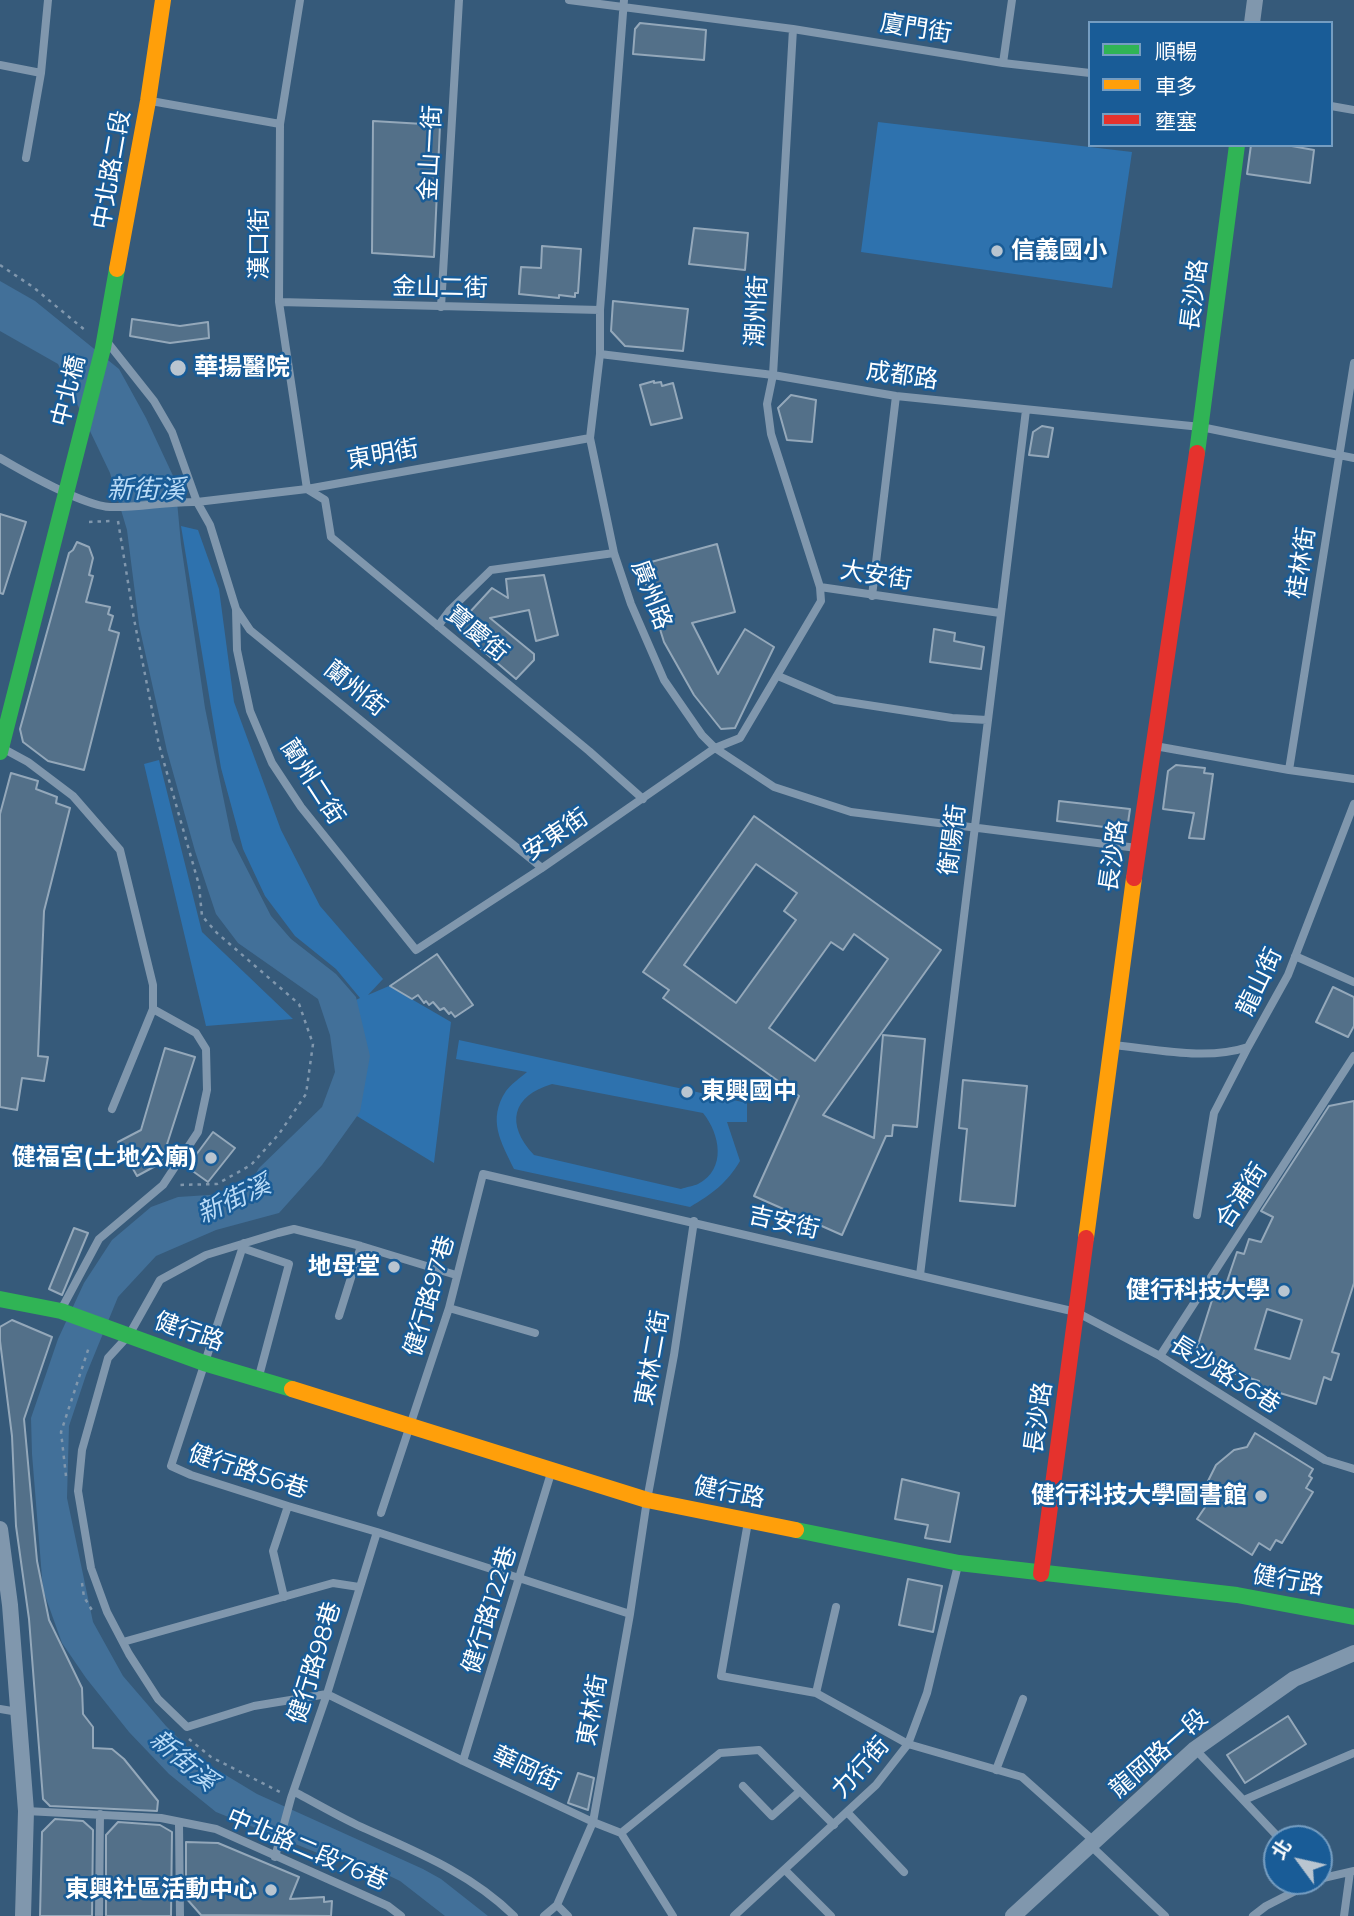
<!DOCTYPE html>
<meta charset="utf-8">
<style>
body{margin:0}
#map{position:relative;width:1354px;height:1916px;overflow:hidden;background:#365a7a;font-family:Montserrat,"Noto Sans TC",sans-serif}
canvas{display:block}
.legend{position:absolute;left:1088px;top:21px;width:245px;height:126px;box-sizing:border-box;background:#195c97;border:2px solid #759dc1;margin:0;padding:9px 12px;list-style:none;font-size:21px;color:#fff}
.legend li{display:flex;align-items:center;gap:14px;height:35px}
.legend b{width:35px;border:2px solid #759dc1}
.north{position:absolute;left:1263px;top:1825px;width:70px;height:70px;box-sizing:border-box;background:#195c97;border:2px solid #759dc1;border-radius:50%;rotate:303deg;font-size:19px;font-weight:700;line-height:28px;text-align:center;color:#fff}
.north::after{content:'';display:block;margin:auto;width:24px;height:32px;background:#b9c5d0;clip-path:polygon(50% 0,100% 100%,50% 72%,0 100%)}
</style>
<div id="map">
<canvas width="1354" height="1916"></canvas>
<ul class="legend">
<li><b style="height:9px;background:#30b455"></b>順暢</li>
<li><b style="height:9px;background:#ff9f0a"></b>車多</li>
<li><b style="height:9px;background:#e5322d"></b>壅塞</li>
</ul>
<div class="north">北</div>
</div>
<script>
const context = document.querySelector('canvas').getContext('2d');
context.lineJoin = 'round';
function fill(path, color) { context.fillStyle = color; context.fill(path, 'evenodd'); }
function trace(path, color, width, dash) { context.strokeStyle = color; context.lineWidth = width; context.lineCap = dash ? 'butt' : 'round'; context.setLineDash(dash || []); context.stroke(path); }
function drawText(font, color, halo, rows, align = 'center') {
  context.font = font + ' Montserrat,"Noto Sans TC",sans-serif'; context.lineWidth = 5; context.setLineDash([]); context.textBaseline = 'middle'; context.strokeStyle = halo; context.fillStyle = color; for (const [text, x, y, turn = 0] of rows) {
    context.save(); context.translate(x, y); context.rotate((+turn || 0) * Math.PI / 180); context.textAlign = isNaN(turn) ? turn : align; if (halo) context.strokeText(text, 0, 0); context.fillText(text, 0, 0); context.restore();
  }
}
fill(new Path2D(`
 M 878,122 L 1132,152 L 1112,288 L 861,252 Z
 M 181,526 L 198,530 L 219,589 L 234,702 L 281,830 L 320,906 L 383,979 L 368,995 L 389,986 L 451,1022 L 434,1163 L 347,1110 L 345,1005 L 360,998 L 336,969 L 295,936 L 265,896 L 243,849 L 221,768 Z
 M 159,760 L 202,932 L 293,1019 L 206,1026 L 144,764 Z
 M 459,1040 L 747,1103 L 747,1122 L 727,1122 L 740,1161 C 727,1183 712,1194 690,1207 L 514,1169 C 501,1142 487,1120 506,1091 C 511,1084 520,1078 527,1072 L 456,1059 ZM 552,1084 L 703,1113 C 720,1134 727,1169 698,1184 C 694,1186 686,1187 681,1189 L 534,1155 C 505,1124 512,1096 552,1084 Z`), '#2e72ae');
fill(new Path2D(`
 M 0,281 L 35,301 L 119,369 L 146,418 L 175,480 L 181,544 L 205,708 L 232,840 L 271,916 L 291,939 L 336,974 L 356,997 L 370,1056 L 360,1112 L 322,1165 L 279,1213 L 216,1230 L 156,1256 L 118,1297 L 86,1375 L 69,1426 L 67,1498 L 93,1622 L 123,1676 L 166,1726 L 199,1759 L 257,1794 L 423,1869 L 441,1879 L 488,1916 L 445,1916 L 400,1881 L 365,1864 L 330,1858 L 216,1812 L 169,1774 L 129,1732 L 86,1678 L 62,1643 L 43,1590 L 32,1454 L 31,1418 L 58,1339 L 84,1283 L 112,1240 L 151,1207 L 178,1197 L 224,1194 L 248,1187 L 259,1168 L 322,1107 L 335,1072 L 330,1035 L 318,999 L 238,943 L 216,914 L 195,851 L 167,751 L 139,625 L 127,530 L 110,473 L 58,364 L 0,331 Z`), '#427099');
const building = new Path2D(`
 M 640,23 L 706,30 L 704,60 L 633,54 L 635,29 Z
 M 373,121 L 440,125 L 434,257 L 372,253 Z
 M 1251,145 L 1286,145 L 1314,150 L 1310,183 L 1247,174 Z
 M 694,228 L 748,233 L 745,270 L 689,264 Z
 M 542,246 L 581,249 L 578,293 L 575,293 L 575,297 L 559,295 L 559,298 L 519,294 L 521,267 L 541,268 Z
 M 613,301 L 688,309 L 683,351 L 625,346 L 611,331 Z
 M 132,319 L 180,326 L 208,322 L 209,338 L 170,343 L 130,336 Z
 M 654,381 L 654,383 L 661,382 L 662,386 L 673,383 L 682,418 L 651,425 L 640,385 Z
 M 791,395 L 816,400 L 812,442 L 787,440 L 778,408 Z
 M 1042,426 L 1053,428 L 1048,457 L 1029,455 L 1033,432 Z
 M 0,514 L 26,522 L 3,594 L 0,593 Z
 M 77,542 L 89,547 L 93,558 L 89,575 L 93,576 L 86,602 L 110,607 L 108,614 L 113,616 L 109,630 L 119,633 L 84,770 L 48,761 L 23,742 L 20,729 L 69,553 L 73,550 Z
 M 717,544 L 735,612 L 692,623 L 718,674 L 745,629 L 774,647 L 735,728 L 721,729 L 694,695 L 664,642 L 640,565 Z
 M 544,575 L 558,635 L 536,641 L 529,610 L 490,618 L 534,654 L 534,660 L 516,679 L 461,632 L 461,625 L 458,625 L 492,588 L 508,598 L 506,579 Z
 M 934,629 L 955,633 L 954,641 L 984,647 L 981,669 L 930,662 Z
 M 1176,765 L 1205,768 L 1204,773 L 1213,774 L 1204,839 L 1189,838 L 1194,813 L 1163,809 L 1168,771 Z
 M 11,773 L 38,781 L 36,789 L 57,797 L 56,803 L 70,808 L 44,911 L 38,1056 L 48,1057 L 44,1081 L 22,1078 L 17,1110 L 0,1107 L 0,814 Z
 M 1059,801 L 1130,809 L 1128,823 L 1120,829 L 1057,821 Z
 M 754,816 L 941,950 L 823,1115 L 874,1138 L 883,1035 L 925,1039 L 917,1127 L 893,1125 L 892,1136 L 886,1136 L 842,1235 L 754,1196 L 799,1096 L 663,998 L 669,990 L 643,972 ZM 756,864 L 797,893 L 784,911 L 796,920 L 736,1003 L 684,965 ZM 854,934 L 888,959 L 815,1061 L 769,1028 L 831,942 L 843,950 Z
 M 437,954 L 473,1005 L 455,1017 L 451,1012 L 449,1014 L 444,1008 L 440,1010 L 433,1002 L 429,1005 L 426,1001 L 424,1003 L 418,995 L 412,999 L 390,986 Z
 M 1333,987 L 1354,997 L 1354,1026 L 1348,1037 L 1316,1022 Z
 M 165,1048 L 195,1057 L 161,1163 L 137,1176 L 118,1142 L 141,1130 Z
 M 963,1080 L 1027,1086 L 1015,1206 L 960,1201 L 967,1129 L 959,1128 Z
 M 1354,1101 L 1354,1283 L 1332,1352 L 1339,1354 L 1331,1380 L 1324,1377 L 1316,1404 L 1257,1386 L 1259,1381 L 1211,1366 L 1213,1357 L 1196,1351 L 1213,1297 L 1221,1299 L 1237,1252 L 1244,1254 L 1249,1239 L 1261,1242 L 1273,1217 L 1261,1211 L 1329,1106 ZM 1267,1309 L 1302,1320 L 1290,1359 L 1255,1349 Z
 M 213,1132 L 235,1148 L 208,1182 L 187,1167 Z
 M 74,1228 L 88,1233 L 62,1295 L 49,1289 Z
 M 12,1320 L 52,1337 L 24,1419 L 37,1561 L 49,1620 L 82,1688 L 83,1714 L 93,1727 L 93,1748 L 112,1749 L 124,1759 L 158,1801 L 157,1811 L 50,1806 L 43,1799 L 29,1619 L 16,1526 L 12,1436 L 0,1341 L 0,1327 Z
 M 1255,1433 L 1313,1469 L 1309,1476 L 1312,1478 L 1306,1488 L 1313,1492 L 1282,1543 L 1276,1540 L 1270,1550 L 1259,1543 L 1252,1555 L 1197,1519 L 1210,1500 L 1211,1483 L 1208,1481 L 1216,1465 L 1234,1450 L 1247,1447 Z
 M 902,1479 L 959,1493 L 950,1542 L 925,1538 L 928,1525 L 895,1519 Z
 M 908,1579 L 942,1586 L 933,1632 L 899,1625 Z
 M 1288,1716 L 1306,1744 L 1245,1783 L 1227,1755 Z
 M 578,1773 L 594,1778 L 588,1810 L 568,1803 Z
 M 55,1819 L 83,1821 L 93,1830 L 92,1916 L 40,1916 L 42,1832 Z
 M 118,1822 L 160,1825 L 172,1832 L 171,1916 L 106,1916 L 106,1835 Z
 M 186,1842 L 218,1843 L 299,1877 L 290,1899 L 324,1897 L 324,1902 L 332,1901 L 331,1916 L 201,1915 L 186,1898 Z`);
fill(building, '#537089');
trace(building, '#94a8ba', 2);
trace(new Path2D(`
 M 0,265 L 33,287 L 86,331
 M 118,521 L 134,619 L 159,745 L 199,885 L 202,916 L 217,933 L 299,1004 L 313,1044 L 306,1094 L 279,1134 L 251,1165 L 217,1184 L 177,1185
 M 89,522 L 111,521
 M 66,1476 L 61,1432 L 89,1347
 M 82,1583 L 84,1597 L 93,1612
 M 189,1739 L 211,1757 L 280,1792`), '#8097ad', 2.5, [3.5, 5]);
trace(new Path2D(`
 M 300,0 L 280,124 L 279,302 L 307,489 L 325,500 L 331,537 L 589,751 L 643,799
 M 569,0 L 793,29 L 1003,63 L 1090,73
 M 624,0 L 600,310 L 600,354 L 590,438 L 614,553 L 631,604 L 664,680 L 702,735 L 715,748 L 774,787 L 851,812 L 1137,848
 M 1003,63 L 1012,0
 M 0,65 L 41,73
 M 151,101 L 280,124
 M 1331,106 L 1354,110
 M 26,158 L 41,73 L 48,0
 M 279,302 L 600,310
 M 441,307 L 459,0
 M 108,343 L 154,401 L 172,432 L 197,502 L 210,525 L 236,609 L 250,630 L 542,868
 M 600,354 L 773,375 L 896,396 L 1201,427 L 1354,458
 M 0,458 C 24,472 83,505 110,507 C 139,508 168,501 197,502 L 307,489 L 590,438
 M 820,587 L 1000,613
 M 872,596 L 896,396
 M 236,609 L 237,650 L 250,711 L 272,763 L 301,807 L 416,950 L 542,868 L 715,748 L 740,738 L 821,601 L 820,587 L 771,434 L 767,404 L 773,375 L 793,29
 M 438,626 L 450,610 L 491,570 L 614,553
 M 778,676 L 835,700 L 952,718 L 987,720
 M 1155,746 L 1289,770 L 1354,779
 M 4,749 L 28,762 L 73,796 L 120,850 L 153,985 L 153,1009 L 112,1109
 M 1289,770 L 1354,363
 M 1295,956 L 1354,982
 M 1112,1045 C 1156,1049 1206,1061 1248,1047 L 1288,975 L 1354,804
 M 1197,1215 L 1214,1113 L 1248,1047
 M 244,1243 L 171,1466 L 191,1475 L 288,1506 L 377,1532 L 630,1614
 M 242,1248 L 289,1264 L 259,1376
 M 920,1275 L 1026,410
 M 62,1308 L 99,1239 L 163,1185 L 198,1132 L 207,1090 L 206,1049 L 196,1033 L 153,1009
 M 449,1308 L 535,1333
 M 339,1316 L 361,1246
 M 1160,1356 L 1354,1056
 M 381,1513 L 449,1308 L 483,1174 L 1076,1312 L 1160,1356 L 1325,1460 L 1354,1469
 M 748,1522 L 721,1676 L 816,1693 L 908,1744 L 1022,1777 L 1095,1842
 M 284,1597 L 273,1551 L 288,1506
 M 123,1642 L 333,1583 L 359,1587
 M 816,1693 L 836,1607
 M 327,1694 L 254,1706 L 187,1727 L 158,1699 L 129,1654 L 107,1612 L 91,1568 L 78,1491 L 82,1450 L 108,1358 L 129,1335 L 160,1280 L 206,1255 L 278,1233 L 294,1229 L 361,1246 L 456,1275
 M 327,1694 L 463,1761 L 593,1822 L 621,1833 L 673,1916
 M 0,1709 L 18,1712
 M 1195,1749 L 1280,1839
 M 463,1761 L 551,1473
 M 996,1770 L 1023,1699
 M 743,1786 L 772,1816 L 800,1791
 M 295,1792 C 315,1803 336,1815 357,1825 C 412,1850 470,1872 514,1916
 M 1244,1800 L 1354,1753
 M 26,1811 L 161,1818 L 216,1829 L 388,1906 L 401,1916
 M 847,1812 L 904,1872
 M 179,1824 L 180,1916
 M 621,1833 L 720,1753 L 759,1750 L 834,1825
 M 1090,1845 L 1165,1916
 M 275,1857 L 291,1798 L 327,1694 L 377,1532
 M 785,1870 L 831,1916
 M 1319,1879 L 1354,1871
 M 557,1905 L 568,1916
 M 99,1916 L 100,1814
 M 544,1916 L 557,1905 L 593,1822 L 630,1614 L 647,1500 L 674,1355 L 694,1221
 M 734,1916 L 876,1785 L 908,1744 L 927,1693 L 958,1565
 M 1253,1916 L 1266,1906 L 1315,1881
 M 1344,1916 L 1350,1872`), '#8097ad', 8);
trace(new Path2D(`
 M 1252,23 L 1255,0
 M 0,1529 L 10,1605 L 26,1811 L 23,1916
 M 1013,1916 L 1195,1749 L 1294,1679 L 1354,1653`), '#8097ad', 16);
trace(new Path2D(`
 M 1197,453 L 1237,145
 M 0,752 L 103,348 L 117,269
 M 0,1299 L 61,1311 L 204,1363 L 292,1389
 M 796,1530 L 959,1563 L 1237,1595 L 1354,1617`), '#30b455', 16);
trace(new Path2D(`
 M 117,269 L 148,101 L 163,0
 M 1086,1238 L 1134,878
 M 292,1389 L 647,1500 L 796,1530`), '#ff9f0a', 16);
trace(new Path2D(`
 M 1134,878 L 1197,453
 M 1041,1574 L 1086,1238`), '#e5322d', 16);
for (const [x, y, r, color] of [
 [997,251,7,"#b9c5d0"],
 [178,368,9,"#b9c5d0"],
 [687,1092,7,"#b9c5d0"],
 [211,1158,7,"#b9c5d0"],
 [394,1267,7,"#b9c5d0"],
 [1284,1291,7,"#b9c5d0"],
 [1261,1496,7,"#b9c5d0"],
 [271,1890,7,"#b9c5d0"]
]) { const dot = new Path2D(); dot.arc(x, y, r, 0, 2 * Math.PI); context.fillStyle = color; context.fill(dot); trace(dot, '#195c97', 2.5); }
drawText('24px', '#fff', '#195c97', [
 ["廈門街",916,29,9],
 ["金山一街",431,153,-87],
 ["中北路二段",112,170,-80],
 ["漢口街",260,244,-90],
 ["金山二街",440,288,1],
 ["長沙路",1195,295,-83],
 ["潮州街",757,311,-87],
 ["成都路",902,376,8],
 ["中北橋",69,391,-76],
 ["東明街",383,455,-10],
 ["桂林街",1302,563,-81],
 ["大安街",876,576,9],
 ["廣州路",651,595,69],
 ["寶慶街",477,634,40],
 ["蘭州街",355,689,39],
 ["蘭州二街",312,782,57],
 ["安東街",556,835,-34],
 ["衡陽街",953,840,-83],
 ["長沙路",1114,856,-82],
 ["龍山街",1260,982,-64],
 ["合浦街",1242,1196,-57],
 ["吉安街",784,1223,13],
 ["健行路97巷",430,1296,-74],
 ["健行路",189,1332,19],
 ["東林二街",653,1358,-80],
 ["長沙路36巷",1225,1375,32],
 ["長沙路",1039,1418,-82],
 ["健行路56巷",248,1472,18],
 ["健行路",729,1493,11],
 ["健行路",1288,1581,10],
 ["健行路122巷",490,1610,-73],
 ["健行路98巷",315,1663,-73],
 ["東林街",593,1710,-80],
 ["龍岡路一段",1159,1754,-41],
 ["力行街",861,1768,-48],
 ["華岡街",526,1769,25],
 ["中北路二段76巷",307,1850,23]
]);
drawText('bold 24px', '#fff', '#195c97', [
 ["信義國小",1011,251,"left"],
 ["華揚醫院",194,368,"left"],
 ["東興國中",701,1092,"left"],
 ["健福宮(土地公廟)",197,1158],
 ["地母堂",380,1267],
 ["健行科技大學",1270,1291],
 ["健行科技大學圖書館",1247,1496],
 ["東興社區活動中心",257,1890]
], 'right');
drawText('italic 26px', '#b9dbf7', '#195c97', [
 ["新街溪",146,490],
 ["新街溪",234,1200,-25],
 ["新街溪",183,1761,40]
]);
</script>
